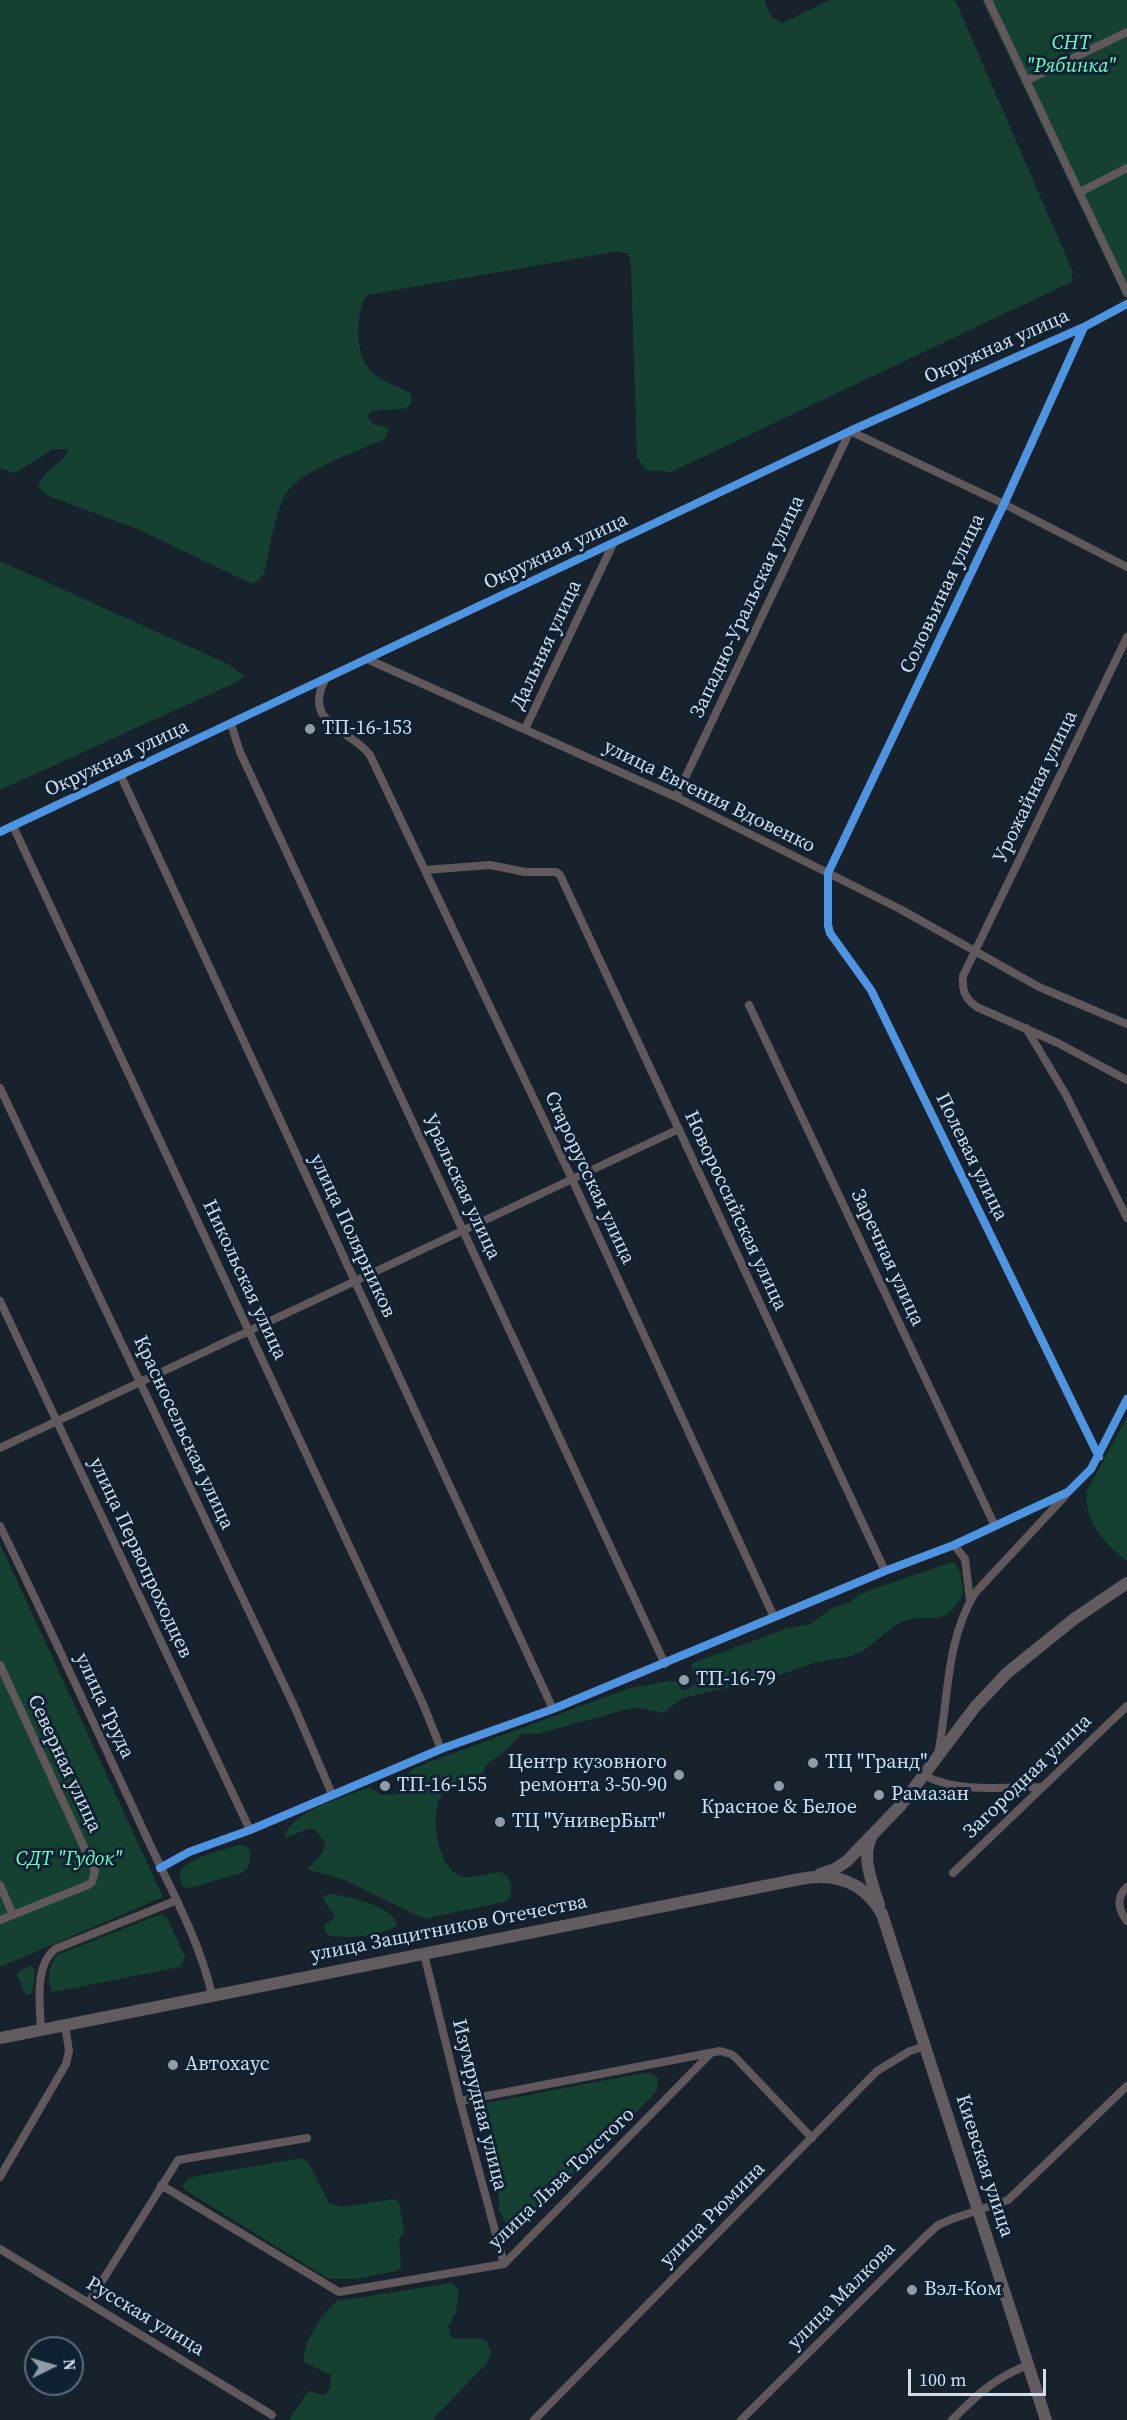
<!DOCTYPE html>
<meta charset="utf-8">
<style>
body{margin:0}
#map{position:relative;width:1127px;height:2420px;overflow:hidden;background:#17222c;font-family:"Source Serif 4",serif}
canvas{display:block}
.north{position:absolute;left:24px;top:2336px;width:60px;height:60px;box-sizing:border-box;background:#0f2234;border:2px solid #5d6d7d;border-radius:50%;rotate:85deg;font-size:16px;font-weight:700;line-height:24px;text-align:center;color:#d2deeb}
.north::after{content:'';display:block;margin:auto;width:21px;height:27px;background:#919ca8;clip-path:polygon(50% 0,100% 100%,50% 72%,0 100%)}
.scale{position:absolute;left:908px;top:2369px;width:138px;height:27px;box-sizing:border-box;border:3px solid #d2deeb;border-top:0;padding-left:8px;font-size:18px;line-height:21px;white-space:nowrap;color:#d2deeb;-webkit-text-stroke:4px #0f2234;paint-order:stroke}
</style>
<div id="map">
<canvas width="1127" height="2420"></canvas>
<div class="north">N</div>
<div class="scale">100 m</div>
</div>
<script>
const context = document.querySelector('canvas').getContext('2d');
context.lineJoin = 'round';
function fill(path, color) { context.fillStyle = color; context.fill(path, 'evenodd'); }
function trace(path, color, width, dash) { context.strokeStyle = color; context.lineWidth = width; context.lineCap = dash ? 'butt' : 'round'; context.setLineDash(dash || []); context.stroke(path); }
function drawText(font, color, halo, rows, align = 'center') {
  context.font = font + ' "Source Serif 4",serif'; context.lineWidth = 6; context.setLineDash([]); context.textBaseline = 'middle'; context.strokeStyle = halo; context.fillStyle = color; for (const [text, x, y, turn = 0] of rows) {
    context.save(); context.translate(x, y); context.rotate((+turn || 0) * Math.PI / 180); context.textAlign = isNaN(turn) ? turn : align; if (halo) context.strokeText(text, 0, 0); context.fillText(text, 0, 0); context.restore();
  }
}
fill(new Path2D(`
 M 0,0 L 764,0 L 771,17 L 783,23 L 830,0 L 955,0 L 1073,272 L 1071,282 L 671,472 L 646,470 L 637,457 L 631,265 L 628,254 L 620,251 L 367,295 C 354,316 354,358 375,375 C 385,383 399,387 410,393 L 412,399 L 410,406 L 404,409 L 371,411 L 368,416 L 373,424 L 389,428 L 385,439 C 360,450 303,470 288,491 C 275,508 269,553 264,575 L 252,584 L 135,528 L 48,496 L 38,487 C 43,470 61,466 69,449 L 53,449 L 15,473 L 0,468 Z
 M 982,0 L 1127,0 L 1127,294 L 1123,295 Z
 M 0,561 L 230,665 L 244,676 L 239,681 L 0,790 Z
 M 1127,1417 L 1127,1561 C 1105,1545 1083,1520 1087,1491 Z
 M 0,1544 L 163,1897 L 0,1967 Z
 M 952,1562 L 956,1564 L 961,1575 L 963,1594 L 955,1607 L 946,1615 L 937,1618 L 915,1618 L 903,1621 L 894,1626 L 862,1652 L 851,1656 L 813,1663 L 774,1677 L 683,1698 L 663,1713 L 640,1708 L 628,1709 L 537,1734 L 530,1733 L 520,1735 L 504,1752 L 487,1764 L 481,1779 C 470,1783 455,1784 446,1791 C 427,1805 437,1861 455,1873 C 467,1882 488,1873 501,1872 L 505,1874 C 513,1883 514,1892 507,1901 L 428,1918 L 420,1917 L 344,1880 L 307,1869 L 322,1854 L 325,1845 C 312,1816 305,1834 285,1837 C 289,1812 344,1797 366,1789 L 371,1788 L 381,1795 L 402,1794 L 407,1788 L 405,1776 L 414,1768 L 630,1688 L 670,1681 L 676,1682 L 682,1690 L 686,1690 L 697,1683 L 691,1665 L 695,1662 L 786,1629 L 810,1624 L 832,1608 L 849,1603 L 857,1596 L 870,1590 Z
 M 240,1845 L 247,1847 L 251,1852 L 248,1867 L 242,1873 L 190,1888 L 182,1886 L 179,1873 C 187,1858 223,1850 240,1845 Z
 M 330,1894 C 346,1895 395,1907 397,1925 C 385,1935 337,1942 325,1933 L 325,1924 L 335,1918 L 323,1899 L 324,1896 Z
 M 161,1914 L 166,1916 L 185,1957 L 180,1967 L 53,1992 C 46,1981 49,1965 57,1955 Z
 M 29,1966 L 33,1967 C 36,1975 34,1985 31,1994 L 26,1995 L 17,1975 L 19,1971 Z
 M 644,2073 L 651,2073 L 658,2078 L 657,2090 L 652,2096 L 518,2230 L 509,2229 L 499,2210 L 498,2175 L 484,2161 L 484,2155 L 493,2145 L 494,2137 C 486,2125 472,2122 476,2105 Z
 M 302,2158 L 308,2162 L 329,2203 L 342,2207 L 394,2199 L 399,2202 L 404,2231 L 399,2238 L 401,2268 L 397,2271 L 356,2279 L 329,2279 L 185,2190 L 183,2186 L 187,2179 L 201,2175 Z
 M 452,2283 L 459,2290 L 456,2313 L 448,2326 L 451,2337 C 464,2342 475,2334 487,2342 L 491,2353 L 486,2364 L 434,2418 L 436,2420 L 289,2420 L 308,2391 L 324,2395 L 330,2389 L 331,2375 L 304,2362 C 302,2344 323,2311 337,2301 Z`), '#154230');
trace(new Path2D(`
 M 988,0 L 1127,293
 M 1026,81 L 1127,32
 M 1080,192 L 1127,168
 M 1084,327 L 1004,504 L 828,873 L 828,925 L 830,933 L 871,990 L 1099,1457
 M 1127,637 L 963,976 C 962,991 965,999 977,1007 L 1058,1043 L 1127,1080
 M 367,659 L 676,797 L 900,909 L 1039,987 L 1127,1024
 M 326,678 C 301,724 349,728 370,755 L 572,1179 L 774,1617
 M 231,724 L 240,752 L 665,1664
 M 525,729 L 613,544
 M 121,776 L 553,1709
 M 676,797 L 850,431 L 1004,504 L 1127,567
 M 13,826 L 423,1704 L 441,1749
 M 0,832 L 850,431 L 1084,327 L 1127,304
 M 425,870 L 490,865 L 525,872 L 556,872 L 560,875 L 885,1571
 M 749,1005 L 995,1526
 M 1026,1028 L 1066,1095 L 1127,1218
 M 0,1088 L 295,1708 L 332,1794
 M 0,1301 L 250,1830
 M 0,1448 L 679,1129
 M 0,1526 C 50,1628 98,1732 146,1836 C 169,1886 200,1941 212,1995
 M 954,1545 L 965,1559 L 970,1600
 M 0,1665 L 95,1871 L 92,1882 L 88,1885 L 0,1920
 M 938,1754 C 949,1699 945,1642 975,1593 L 1065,1496
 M 925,1776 C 959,1793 1005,1787 1042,1787
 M 160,1868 L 189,1852 L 250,1830 L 441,1749 L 553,1709 L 885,1571 L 954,1545 L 1068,1492 L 1091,1469 L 1127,1399
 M 953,1873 L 1127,1706
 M 0,1885 L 13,1915
 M 1127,1887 C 1116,1897 1118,1910 1127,1921
 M 424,1954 L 460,2101 L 504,2264
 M 41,2029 C 40,2005 34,1966 55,1949 L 175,1901
 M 460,2101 L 720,2051 L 731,2054 L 736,2058 L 812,2138
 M 0,2177 L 66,2064 L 69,2051 L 65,2025
 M 161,2185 L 339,2292 L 504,2264 L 711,2053
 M 0,2249 L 272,2415
 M 89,2302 L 178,2160 L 307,2138
 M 534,2420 L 877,2071 L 910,2051 L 925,2046
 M 741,2420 L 926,2236 L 938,2225 L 952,2219 L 1008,2200 L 1127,2086
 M 952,2420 C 977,2395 994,2378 1028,2365`), '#61585c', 8);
trace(new Path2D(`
 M 871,1838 C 861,1859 873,1884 879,1905
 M 820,1874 L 835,1869 L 847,1861 L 901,1805 L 975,1707 L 1007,1673 L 1074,1619 L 1127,1583
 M 0,2038 L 800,1879 C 836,1872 864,1882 882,1914 L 1046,2420`), '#625b5f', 12);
trace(new Path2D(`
 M 1084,327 L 1004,504 L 828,873 L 828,925 L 830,933 L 871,990 L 1099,1457
 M 0,832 L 850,431 L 1084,327 L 1127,304
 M 160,1868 L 189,1852 L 250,1830 L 441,1749 L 553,1709 L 885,1571 L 954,1545 L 1068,1492 L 1091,1469 L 1127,1399`), '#4d94e3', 8);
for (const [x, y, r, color] of [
 [310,729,6,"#919ca8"],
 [684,1680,6,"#919ca8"],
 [813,1763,6,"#919ca8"],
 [679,1775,6,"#919ca8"],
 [385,1786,6,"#919ca8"],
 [779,1786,6,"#919ca8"],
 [879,1795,6,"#919ca8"],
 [500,1822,6,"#919ca8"],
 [173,2065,6,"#919ca8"],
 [912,2290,6,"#919ca8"]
]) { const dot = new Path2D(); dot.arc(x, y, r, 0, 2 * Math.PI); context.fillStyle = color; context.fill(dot); trace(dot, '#0f2234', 2); }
drawText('italic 20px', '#6efebd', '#0f2234', [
 ["СНТ",1071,44],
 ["\"Рябинка\"",1071,67],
 ["СДТ \"Гудок\"",69,1860]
]);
drawText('20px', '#d2deeb', '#0f2234', [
 ["Окружная улица",997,347,-24],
 ["Окружная улица",556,552,-25],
 ["Соловьиная улица",943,594,-65],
 ["Западно-Уральская улица",748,607,-65],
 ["Дальняя улица",547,645,-65],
 ["Окружная улица",117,759,-25],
 ["Урожайная улица",1036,787,-64],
 ["улица Евгения Вдовенко",709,797,26],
 ["Полевая улица",971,1157,64],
 ["Старорусская улица",589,1178,65],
 ["Уральская улица",461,1187,65],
 ["Новороссийская улица",735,1211,65],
 ["улица Полярников",352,1236,65],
 ["Заречная улица",887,1258,65],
 ["Никольская улица",244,1280,65],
 ["Красносельская улица",183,1433,65],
 ["улица Первопроходцев",140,1558,65],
 ["улица Труда",104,1706,65],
 ["Северная улица",64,1764,65],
 ["Загородная улица",1028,1777,-44],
 ["улица Защитников Отечества",449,1929,-11],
 ["Изумрудная улица",479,2105,76],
 ["Киевская улица",984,2166,72],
 ["улица Льва Толстого",562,2179,-44],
 ["улица Рюмина",713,2215,-45],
 ["улица Малкова",842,2296,-45],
 ["Русская улица",145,2317,31]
]);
drawText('20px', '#d2deeb', '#0f2234', [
 ["ТП-16-153",322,729],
 ["ТП-16-79",696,1680],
 ["Центр кузовного",667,1763,"right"],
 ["ремонта 3-50-90",667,1786,"right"],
 ["ТЦ \"Гранд\"",825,1763],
 ["ТП-16-155",397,1786],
 ["Рамазан",891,1795],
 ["Красное & Белое",779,1808,"center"],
 ["ТЦ \"УниверБыт\"",512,1822],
 ["Автохаус",185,2065],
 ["Вэл-Ком",924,2290]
], 'left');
</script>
